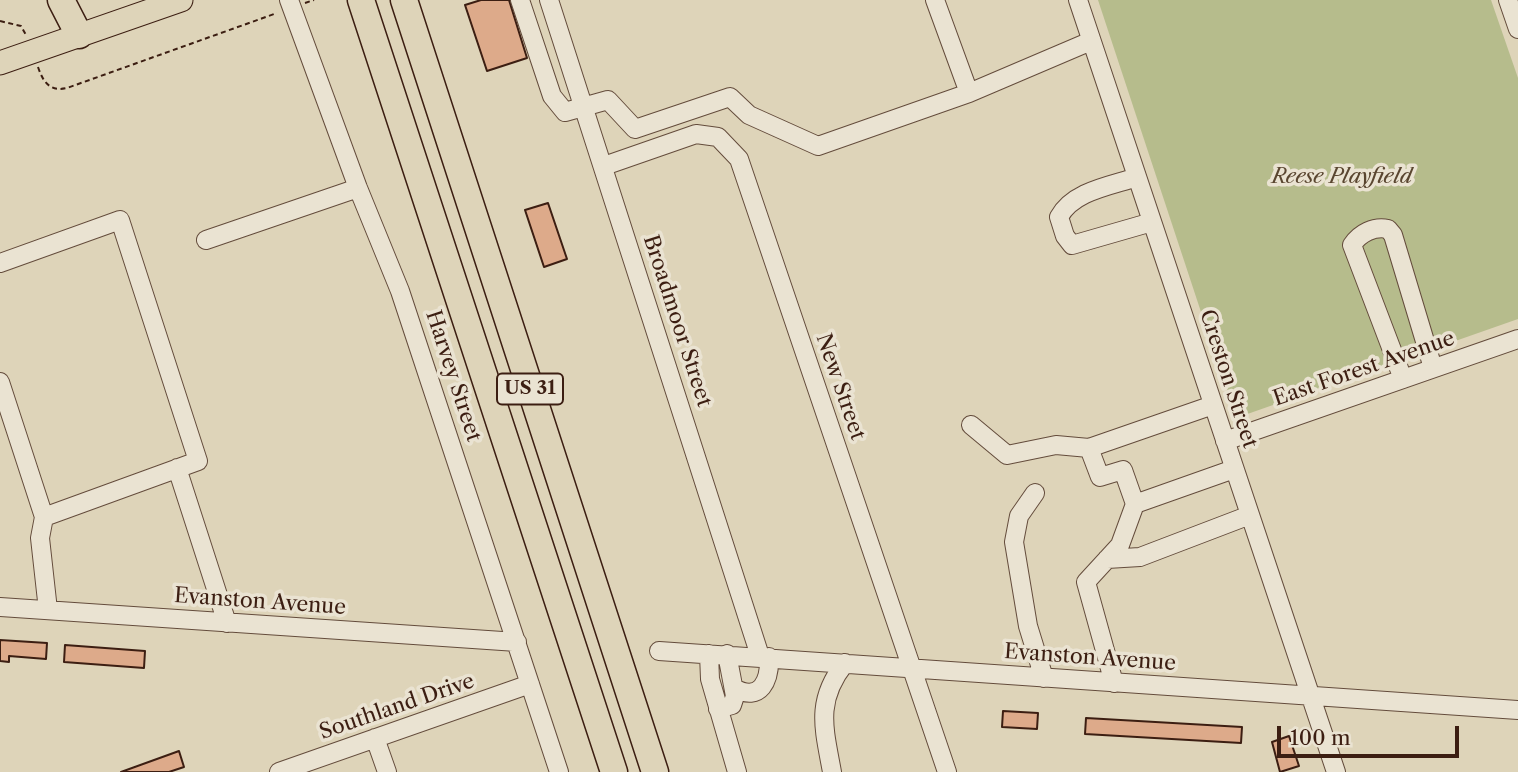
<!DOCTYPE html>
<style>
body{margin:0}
#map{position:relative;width:1518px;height:772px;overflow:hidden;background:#ded4b9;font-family:"Libre Caslon Text",serif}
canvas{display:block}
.scale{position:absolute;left:1277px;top:726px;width:182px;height:32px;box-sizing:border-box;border:4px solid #3c1e12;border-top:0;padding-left:9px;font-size:21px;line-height:24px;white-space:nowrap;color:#3c1e12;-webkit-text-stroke:5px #eae3d2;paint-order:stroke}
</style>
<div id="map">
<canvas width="1518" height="772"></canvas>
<div class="scale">100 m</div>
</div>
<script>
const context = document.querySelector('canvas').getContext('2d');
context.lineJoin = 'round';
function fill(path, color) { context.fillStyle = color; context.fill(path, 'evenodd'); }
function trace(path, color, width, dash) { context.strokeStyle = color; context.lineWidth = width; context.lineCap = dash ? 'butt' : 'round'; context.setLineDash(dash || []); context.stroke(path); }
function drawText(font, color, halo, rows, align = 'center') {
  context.font = font + ' "Libre Caslon Text",serif'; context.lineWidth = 7; context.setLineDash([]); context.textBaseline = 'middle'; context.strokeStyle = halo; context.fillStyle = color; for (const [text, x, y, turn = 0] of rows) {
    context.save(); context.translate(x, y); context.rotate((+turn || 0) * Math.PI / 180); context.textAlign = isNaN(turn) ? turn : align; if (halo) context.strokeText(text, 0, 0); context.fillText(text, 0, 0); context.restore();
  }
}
fill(new Path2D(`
 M 1098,0 L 1491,0 L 1518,78 L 1518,319 L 1236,418 Z`), '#b6bc8c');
const building = new Path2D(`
 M 481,0 L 509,0 L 527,58 L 487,71 L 465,5 Z
 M 548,203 L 567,259 L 544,267 L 525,210 Z
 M 0,640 L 47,643 L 46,659 L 9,656 L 9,662 L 0,661 Z
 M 65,645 L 145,651 L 144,668 L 64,662 Z
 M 1003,711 L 1038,713 L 1037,729 L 1002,727 Z
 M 1086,718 L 1242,727 L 1241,743 L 1085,734 Z
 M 1289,736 L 1299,766 L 1280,772 L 1272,742 Z
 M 179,751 L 184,767 L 169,772 L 121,772 Z`);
fill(building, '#ddaa8a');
trace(building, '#3c1e12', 2);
const minor = new Path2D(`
 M 289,0 L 358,188 L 400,291 L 559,772
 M 520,0 L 552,96 L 565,112 L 608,100 L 635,129 L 730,97 L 749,115 L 818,146 L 969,93 L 1091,41
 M 549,0 L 760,656
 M 935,0 L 969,93
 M 1078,0 L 1336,772
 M 1508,0 L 1518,29
 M 604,166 L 696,134 L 718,137 L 739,159 L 947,772
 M 1137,177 C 1110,186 1073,191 1059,217 L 1065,236 L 1072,245 L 1152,222
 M 206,240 L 358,188
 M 0,263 L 120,220 L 198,461 L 44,517
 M 1403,379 L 1352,245 C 1360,233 1374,226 1388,229 L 1393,235 L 1433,368
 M 0,382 L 44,517 L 40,538 L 48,610
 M 1213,405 L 1089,448 L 1100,477 L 1123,470 L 1135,504 L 1234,469
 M 971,425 L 1007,455 L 1056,445 L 1089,448
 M 1225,441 L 1518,339
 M 177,468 L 227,623
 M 1035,493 L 1019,516 L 1014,542 L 1028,626 L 1044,678
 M 1107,559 L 1140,557 L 1250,515
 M 0,607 L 517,642
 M 659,651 L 1518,710
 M 709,654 L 710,679 L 737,772
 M 1114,683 L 1086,582 L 1120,545 L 1135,504
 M 734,688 C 761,703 770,680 769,657
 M 718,709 L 732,705 L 735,696 L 727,654
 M 375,738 L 387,772
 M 279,772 L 530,684
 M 832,772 C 824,728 815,701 845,663`);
const major = new Path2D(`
 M 0,63 L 181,0`);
const highway = new Path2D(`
 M 61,0 L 79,35
 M 361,0 L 614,772
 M 404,0 L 655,772`);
trace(minor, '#644c3c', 20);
trace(major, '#3c1e12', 25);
trace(highway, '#3c1e12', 29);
trace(new Path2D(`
 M 305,3 L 314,0
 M 0,21 L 21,26 L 26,35
 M 38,67 C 43,82 50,92 67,88 L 277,13`), '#3c1e12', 2, [5, 3.5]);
trace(minor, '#eae3d2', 18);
trace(major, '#ded4b9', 23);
trace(highway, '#ded4b9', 26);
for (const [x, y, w] of [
 [530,389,66]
]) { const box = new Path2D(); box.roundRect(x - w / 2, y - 15.5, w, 31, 5); context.fillStyle = '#eae3d2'; context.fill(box); trace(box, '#3c1e12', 2); }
drawText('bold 19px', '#3c1e12', null, [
 ["US 31",530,389]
]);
drawText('italic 21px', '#5a4630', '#eae3d2', [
 ["Reese Playfield",1342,177]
]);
drawText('21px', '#3c1e12', '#eae3d2', [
 ["Broadmoor Street",677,321,72],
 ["East Forest Avenue",1364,369,-19],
 ["Harvey Street",453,376,72],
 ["Creston Street",1228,379,72],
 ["New Street",840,387,71],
 ["Evanston Avenue",260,602,4],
 ["Evanston Avenue",1090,658,4],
 ["Southland Drive",397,707,-19]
]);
</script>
